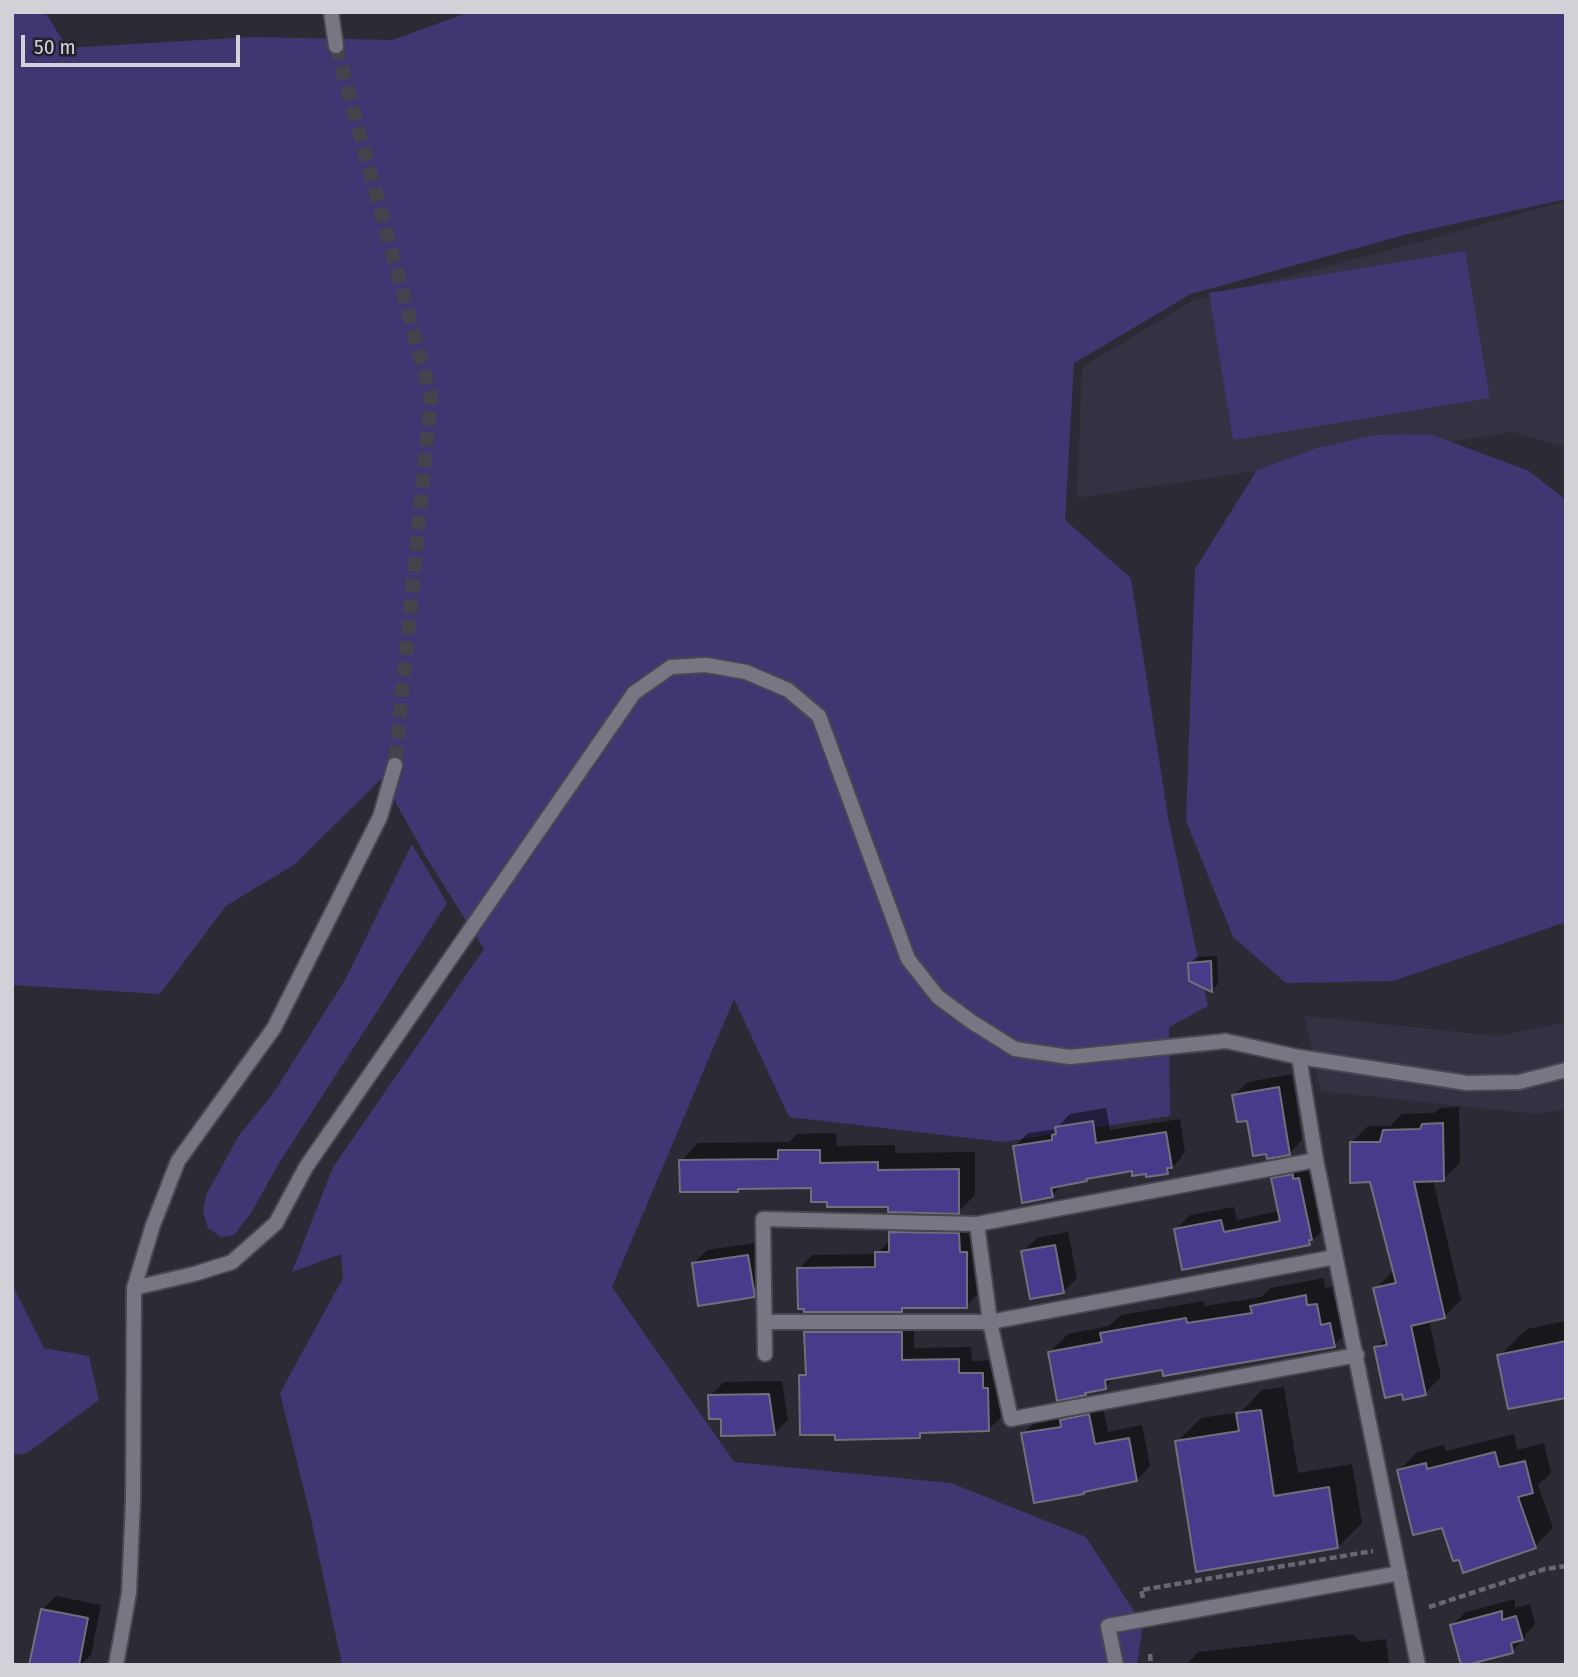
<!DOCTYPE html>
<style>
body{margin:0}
#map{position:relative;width:1578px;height:1677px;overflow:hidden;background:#2b2b35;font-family:"Fira Sans Condensed",sans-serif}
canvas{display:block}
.frame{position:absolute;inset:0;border:14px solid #d1d1d8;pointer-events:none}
.scale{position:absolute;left:21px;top:35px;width:219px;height:32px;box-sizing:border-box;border:4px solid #d1d1d8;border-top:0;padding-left:9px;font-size:21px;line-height:24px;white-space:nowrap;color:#d1d1d8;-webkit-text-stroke:5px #21212b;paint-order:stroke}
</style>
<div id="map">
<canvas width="1578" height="1677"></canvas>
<div class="frame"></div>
<div class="scale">50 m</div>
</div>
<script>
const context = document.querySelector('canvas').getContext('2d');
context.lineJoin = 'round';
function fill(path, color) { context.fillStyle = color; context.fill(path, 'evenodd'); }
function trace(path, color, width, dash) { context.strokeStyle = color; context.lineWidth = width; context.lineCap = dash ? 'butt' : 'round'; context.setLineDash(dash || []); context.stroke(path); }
fill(new Path2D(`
 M 1566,201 L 1566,447 L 1513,432 L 1077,498 L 1082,367 L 1194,300 L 1383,252 Z
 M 1304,1016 L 1499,1036 L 1566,1022 L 1566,1109 L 1536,1114 L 1321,1091 Z`), '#333243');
fill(new Path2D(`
 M 12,12 L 27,12 L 47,15 L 67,48 L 250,37 L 392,40 L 470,12 L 1566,12 L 1566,199 L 1404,235 L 1191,294 L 1074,363 L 1065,520 L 1131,578 L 1168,817 L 1208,1006 L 1169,1027 L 1170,1116 L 1003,1142 L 789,1117 L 734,999 L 612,1287 L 734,1462 L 951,1483 L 1086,1537 L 1143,1625 L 1137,1665 L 342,1665 L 310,1514 L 280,1393 L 343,1278 L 341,1254 L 292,1272 L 333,1167 L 484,949 L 426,857 L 382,778 L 295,864 L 226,906 L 160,994 L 12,985 Z
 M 1465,251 L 1490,398 L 1233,440 L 1209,293 Z
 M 1430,434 L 1529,471 L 1566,500 L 1566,922 L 1393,981 L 1286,983 L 1233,937 L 1186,821 L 1195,569 L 1257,470 L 1317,448 L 1374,435 Z
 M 412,844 L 447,903 L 279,1163 L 251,1213 L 234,1235 L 221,1237 L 208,1228 L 203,1212 L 206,1195 L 238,1137 L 274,1092 L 345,980 Z
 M 12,1284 L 44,1348 L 89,1356 L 99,1400 L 27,1453 L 12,1455 Z`), '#3e3771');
fill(new Path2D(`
 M 1217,956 L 1218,984 L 1212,990 L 1191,979 L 1190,964 L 1196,957 Z
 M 1292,1074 L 1302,1140 L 1289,1154 L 1249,1119 L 1234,1095 L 1248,1082 Z
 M 1459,1107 L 1460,1163 L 1443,1179 L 1433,1179 L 1461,1300 L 1445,1316 L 1429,1320 L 1441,1377 L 1425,1393 L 1376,1348 L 1387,1337 L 1375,1289 L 1392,1272 L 1395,1272 L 1371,1181 L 1351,1143 L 1368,1126 L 1390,1126 L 1402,1114 L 1434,1113 L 1440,1108 Z
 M 1106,1108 L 1110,1130 L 1180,1119 L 1185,1152 L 1181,1156 L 1181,1158 L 1168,1172 L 1147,1172 L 1134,1169 L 1089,1177 L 1086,1180 L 1063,1184 L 1052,1195 L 1014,1147 L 1028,1133 L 1056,1129 L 1070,1114 Z
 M 836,1133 L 837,1146 L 895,1145 L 895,1153 L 975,1152 L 975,1195 L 958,1212 L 829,1200 L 812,1186 L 741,1187 L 738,1190 L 681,1161 L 698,1143 L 789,1142 L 797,1134 Z
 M 1286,1165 L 1313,1165 L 1323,1230 L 1309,1244 L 1176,1229 L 1190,1215 L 1234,1207 L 1237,1220 L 1279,1211 L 1273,1179 Z
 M 904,1219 L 972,1220 L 980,1292 L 966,1306 L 906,1306 L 901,1311 L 799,1269 L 812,1255 L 877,1254 L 891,1239 L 890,1232 Z
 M 1068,1232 L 1077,1278 L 1063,1292 L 1023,1251 L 1037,1238 Z
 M 761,1242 L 767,1282 L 754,1296 L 694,1263 L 707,1250 Z
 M 1324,1278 L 1325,1288 L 1335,1286 L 1353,1327 L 1334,1345 L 1164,1368 L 1116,1376 L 1105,1387 L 1088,1390 L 1085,1394 L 1050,1352 L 1068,1334 L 1109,1326 L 1121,1315 L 1204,1301 L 1205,1306 L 1261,1297 L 1271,1288 Z
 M 819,1319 L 914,1319 L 914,1348 L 971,1347 L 972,1361 L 996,1360 L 1000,1376 L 1001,1417 L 988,1430 L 925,1431 L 919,1437 L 836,1433 L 801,1376 L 808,1369 L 806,1332 Z
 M 1566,1321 L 1566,1397 L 1499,1356 L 1527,1329 Z
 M 782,1381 L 788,1420 L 775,1433 L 722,1417 L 710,1396 L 724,1382 Z
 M 1284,1387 L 1298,1473 L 1352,1464 L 1362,1523 L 1338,1547 L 1177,1442 L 1201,1418 L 1241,1412 L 1262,1390 Z
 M 1102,1402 L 1108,1432 L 1142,1425 L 1150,1466 L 1137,1480 L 1023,1434 L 1036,1421 Z
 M 1514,1434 L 1517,1450 L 1544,1443 L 1551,1473 L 1538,1485 L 1553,1528 L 1535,1546 L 1443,1526 L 1399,1471 L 1417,1452 L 1444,1445 L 1446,1451 Z
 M 56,1596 L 101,1605 L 91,1655 L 80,1665 L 31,1665 L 42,1610 Z
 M 1515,1599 L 1515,1608 L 1530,1604 L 1535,1624 L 1525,1635 L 1526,1637 L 1512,1651 L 1452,1625 L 1466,1612 Z
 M 1353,1634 L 1361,1642 L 1386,1639 L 1389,1665 L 1186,1665 L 1198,1652 Z`), '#0007');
const building = new Path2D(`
 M 1211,961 L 1212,992 L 1189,981 L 1188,963 Z
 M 1279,1087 L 1290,1155 L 1267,1159 L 1266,1154 L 1253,1156 L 1247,1121 L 1237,1122 L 1232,1095 Z
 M 1093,1121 L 1096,1143 L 1166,1132 L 1172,1168 L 1167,1168 L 1168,1174 L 1146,1177 L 1146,1174 L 1132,1176 L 1132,1171 L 1086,1179 L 1087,1181 L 1051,1188 L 1053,1197 L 1022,1203 L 1013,1146 L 1052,1140 L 1052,1135 L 1056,1134 L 1055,1127 Z
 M 1443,1123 L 1444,1181 L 1414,1182 L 1445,1318 L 1411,1326 L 1426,1395 L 1403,1400 L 1402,1394 L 1385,1398 L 1374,1347 L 1387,1345 L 1373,1288 L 1396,1283 L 1370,1182 L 1350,1183 L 1350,1142 L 1380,1142 L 1383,1130 L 1420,1129 L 1422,1124 Z
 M 778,1150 L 820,1150 L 820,1163 L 878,1162 L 878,1170 L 959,1169 L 959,1214 L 888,1212 L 888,1207 L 827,1207 L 827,1202 L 811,1202 L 811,1188 L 738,1189 L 738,1192 L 680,1192 L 679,1160 L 778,1159 Z
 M 1293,1174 L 1293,1179 L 1299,1178 L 1312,1240 L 1309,1240 L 1310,1245 L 1182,1270 L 1174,1229 L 1221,1220 L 1224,1232 L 1280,1221 L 1271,1178 Z
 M 889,1232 L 959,1233 L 960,1252 L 967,1252 L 967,1308 L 902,1308 L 902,1312 L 804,1312 L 804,1309 L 798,1309 L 797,1268 L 875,1267 L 875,1252 L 889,1252 Z
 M 1055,1245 L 1064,1293 L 1030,1299 L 1021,1251 Z
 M 748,1255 L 755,1297 L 698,1306 L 692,1263 Z
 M 1306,1295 L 1307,1305 L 1317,1304 L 1321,1325 L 1330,1323 L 1335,1347 L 1163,1376 L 1162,1370 L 1105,1380 L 1106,1389 L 1085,1393 L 1086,1395 L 1057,1401 L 1048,1352 L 1102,1342 L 1100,1333 L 1186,1318 L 1187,1323 L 1252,1313 L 1250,1306 Z
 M 804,1332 L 902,1332 L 902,1360 L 959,1359 L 959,1373 L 983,1373 L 983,1388 L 988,1388 L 989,1431 L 920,1433 L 920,1438 L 835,1440 L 835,1435 L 800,1435 L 799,1375 L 806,1375 Z
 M 1566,1341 L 1566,1398 L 1508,1409 L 1497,1355 Z
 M 769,1394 L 775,1435 L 721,1436 L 721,1419 L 709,1419 L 708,1395 Z
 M 1261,1410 L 1274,1496 L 1329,1487 L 1338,1548 L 1196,1572 L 1175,1441 L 1239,1431 L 1236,1413 Z
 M 1089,1414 L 1095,1444 L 1129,1438 L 1137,1481 L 1084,1492 L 1084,1494 L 1034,1503 L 1021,1433 L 1061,1427 L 1060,1420 Z
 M 1495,1452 L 1499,1467 L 1525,1461 L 1533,1493 L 1518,1497 L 1536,1548 L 1463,1573 L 1459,1560 L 1453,1561 L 1442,1528 L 1413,1535 L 1397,1470 L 1426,1463 L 1427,1469 Z
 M 41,1609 L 88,1618 L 79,1665 L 29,1665 Z
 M 1502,1611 L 1502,1620 L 1516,1616 L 1523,1640 L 1511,1643 L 1513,1653 L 1466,1665 L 1461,1665 L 1450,1625 Z`);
fill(building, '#473b8b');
trace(building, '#70707d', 2);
trace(new Path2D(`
 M 336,46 L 431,397 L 395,765`), '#44444d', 14, [14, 7]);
const minor = new Path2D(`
 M 331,12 L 336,46
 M 1299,1057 L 1316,1160 L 1418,1665
 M 977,1224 L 990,1322 L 1011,1419 L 1357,1355
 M 765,1322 L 990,1322 L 1335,1257
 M 765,1354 L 763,1219 L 977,1224 L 1316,1160
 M 1116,1665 L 1108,1626 L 1400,1573`);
const tertiary = new Path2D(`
 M 134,1288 L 194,1274 L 232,1262 L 276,1223 L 306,1167 L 634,693 L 671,667 L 706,665 L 746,672 L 788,690 L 819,716 L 908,959 L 938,997 L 972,1022 L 1015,1049 L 1070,1057 L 1226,1041 L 1299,1057 L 1467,1083 L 1519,1082 L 1566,1070
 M 116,1665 L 129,1593 L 133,1500 L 134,1288 L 153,1225 L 178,1161 L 274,1028 L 380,817 L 395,765`);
trace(minor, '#494851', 18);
trace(tertiary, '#494851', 18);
trace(new Path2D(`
 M 1143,1598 L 1141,1590 L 1373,1551
 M 1429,1607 L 1545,1569 L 1566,1566
 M 1150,1654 L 1151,1665`), '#686871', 4.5, [7, 3.5]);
trace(minor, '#777784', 14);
trace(tertiary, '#777784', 14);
</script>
